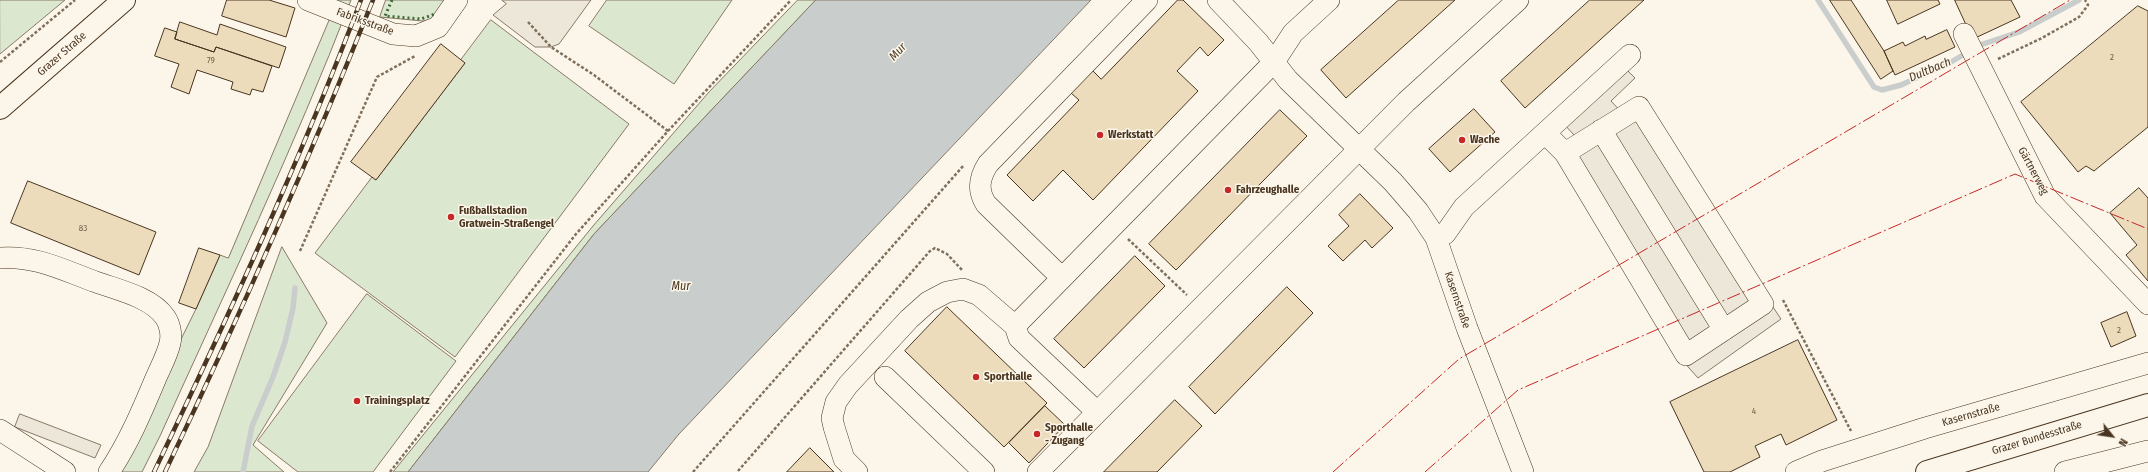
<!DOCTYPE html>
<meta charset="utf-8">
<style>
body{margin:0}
#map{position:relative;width:2148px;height:472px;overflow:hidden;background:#fbf6e9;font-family:"Fira Sans Condensed",sans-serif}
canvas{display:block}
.north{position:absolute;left:2092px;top:416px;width:40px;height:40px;-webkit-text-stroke:3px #fbf6e9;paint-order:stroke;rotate:120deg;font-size:11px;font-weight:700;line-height:16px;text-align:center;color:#4a3520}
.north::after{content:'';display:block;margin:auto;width:14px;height:18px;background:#4a3520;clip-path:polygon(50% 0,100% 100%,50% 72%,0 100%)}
</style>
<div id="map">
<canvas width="2148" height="472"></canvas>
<div class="north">N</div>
</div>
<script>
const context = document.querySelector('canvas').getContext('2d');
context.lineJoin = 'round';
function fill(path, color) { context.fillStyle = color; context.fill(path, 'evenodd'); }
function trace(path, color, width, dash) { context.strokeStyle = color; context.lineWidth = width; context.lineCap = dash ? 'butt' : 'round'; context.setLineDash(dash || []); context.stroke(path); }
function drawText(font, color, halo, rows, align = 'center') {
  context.font = font + ' "Fira Sans Condensed",sans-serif'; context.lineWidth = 3; context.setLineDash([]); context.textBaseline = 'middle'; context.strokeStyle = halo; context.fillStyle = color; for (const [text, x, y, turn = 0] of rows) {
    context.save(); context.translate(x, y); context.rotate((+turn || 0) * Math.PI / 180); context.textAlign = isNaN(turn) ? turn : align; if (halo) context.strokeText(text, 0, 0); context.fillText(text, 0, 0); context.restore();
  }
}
const green = new Path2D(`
 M 0,0 L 65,0 L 0,54 Z
 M 338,0 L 351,0 C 294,148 225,292 160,436 L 142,472 L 115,472 L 196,309 L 220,255 L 228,258 Z
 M 386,0 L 448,0 L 433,22 L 380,17 Z
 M 607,0 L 732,0 L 674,84 L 589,26 Z
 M 798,0 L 816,0 L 594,234 L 408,472 L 393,472 L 593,226 L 709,92 Z
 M 491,20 L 629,124 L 455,357 L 315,253 L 372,177 L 376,180 L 465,63 L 461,60 Z
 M 282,247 L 327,323 L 253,445 L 284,472 L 194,472 L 208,447 Z
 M 367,294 L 456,361 L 373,472 L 298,472 L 258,441 Z`);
fill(green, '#dce7d0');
trace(green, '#887966', 1);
const parking = new Path2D(`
 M 502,0 L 591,0 L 559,44 L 551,47 L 535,47 L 493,15 L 506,4 Z
 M 1621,64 L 1635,78 L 1611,101 L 1625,116 L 1639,107 L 1781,319 L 1698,378 L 1681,359 L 1569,160 L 1576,137 L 1560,120 Z
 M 20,414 L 101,445 L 95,458 L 15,427 Z`);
fill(parking, '#ede7d9');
trace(parking, '#887966', 1);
const water = new Path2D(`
 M 816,0 L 1091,0 L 679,434 L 648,472 L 408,472 L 594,234 Z`);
fill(water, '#c9cecd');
trace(water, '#887966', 1);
trace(new Path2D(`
 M 1818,0 L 1874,87 L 1882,90 L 1901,85 L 1951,62 L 1980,45 L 2019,32 L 2079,0
 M 243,472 L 252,426 L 273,377 L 285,342 L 293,308 L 295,288`), '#c9cecd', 5.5);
const building = new Path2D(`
 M 227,0 L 269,0 L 295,8 L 286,37 L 222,16 Z
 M 1178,0 L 1183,0 L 1224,40 L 1208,56 L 1200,47 L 1177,71 L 1198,91 L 1093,200 L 1063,170 L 1033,201 L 1007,175 L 1079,100 L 1071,93 L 1093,71 L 1101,79 Z
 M 1399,0 L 1455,0 L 1346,98 L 1321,70 Z
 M 1590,0 L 1644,0 L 1525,108 L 1501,81 Z
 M 1830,0 L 1851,0 L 1884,51 L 1893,71 L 1881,79 Z
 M 1887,0 L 1938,0 L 1940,4 L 1898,24 Z
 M 1955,0 L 2011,0 L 2020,17 L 1973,39 Z
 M 2138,6 L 2148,11 L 2148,127 L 2094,171 L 2086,166 L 2078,172 L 2021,102 Z
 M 180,22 L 217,35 L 220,24 L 286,47 L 279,68 L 216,47 L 214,52 L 175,39 Z
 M 165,28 L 177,32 L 175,39 L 214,52 L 216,47 L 272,66 L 263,92 L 252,89 L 250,95 L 231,89 L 233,82 L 197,70 L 189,94 L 171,87 L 179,64 L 155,56 Z
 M 1947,30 L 1955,47 L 1895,75 L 1884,51 L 1903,42 L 1905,46 L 1925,36 L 1926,39 Z
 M 441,44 L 465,63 L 376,180 L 351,162 Z
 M 1474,109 L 1495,132 L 1450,172 L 1429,149 Z
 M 1280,110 L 1307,136 L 1176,270 L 1149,244 Z
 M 28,181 L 156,232 L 139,275 L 11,223 Z
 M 2139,188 L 2148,198 L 2148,281 L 2126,255 L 2137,245 L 2110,213 Z
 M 1360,194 L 1393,228 L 1372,248 L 1365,240 L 1343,261 L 1328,246 L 1349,226 L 1339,215 Z
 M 199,248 L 220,255 L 196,309 L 179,303 Z
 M 1135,256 L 1165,286 L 1084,368 L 1054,339 Z
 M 1287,287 L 1313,313 L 1215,414 L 1189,387 Z
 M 947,307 L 1047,403 L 1004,447 L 905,351 Z
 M 2127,312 L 2136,336 L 2111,347 L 2101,323 Z
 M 1798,340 L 1837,420 L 1786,445 L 1781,434 L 1755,446 L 1760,457 L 1730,472 L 1704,472 L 1670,402 Z
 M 1175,400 L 1202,426 L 1157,472 L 1104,472 Z
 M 1045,406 L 1065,425 L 1029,463 L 1009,443 Z
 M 810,448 L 834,472 L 787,472 Z`);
fill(building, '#ecdcbc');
trace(building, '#4a3520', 1);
const minor = new Path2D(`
 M 308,0 L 393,34 L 416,36 L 438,27 L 457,0
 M 1218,0 L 1258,42 L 1288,80 L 1393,182 L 1418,211 L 1436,238 L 1467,328 L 1523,472
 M 1964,34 L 2045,196 L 2148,304
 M 1601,130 L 1724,330
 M 1545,133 L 1565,153 L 1639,107 L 1763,304 L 1686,355 L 1565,153
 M 1436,238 L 1445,234 L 1464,207 L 1630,55
 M 0,258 C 35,255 63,270 96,282 C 118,290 151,297 165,317 C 170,324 172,335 170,343 C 167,356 160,368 155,380 C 142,411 128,444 109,472
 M 1062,278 L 986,204 C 977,190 979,178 988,164 L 1147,0
 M 885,377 L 984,472
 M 1097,412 L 1019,338 L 1015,326 L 1274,62 L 1293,33 L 1329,0
 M 0,430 L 65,472
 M 857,472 L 844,459 L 834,427 L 832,418 L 836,402 L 848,385 L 909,319 L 928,302 L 947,292 L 963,289 L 979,295 L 1015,326
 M 1038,472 L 1406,102 L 1518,0
 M 1796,472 L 1822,461 L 1925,428 L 2148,363
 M 2065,472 L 2148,451`);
const major = new Path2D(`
 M 0,108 L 124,0
 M 1927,472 L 2148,405`);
trace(minor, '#4a3520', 22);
trace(major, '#4a3520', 24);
trace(new Path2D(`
 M 528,22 L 551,47 L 594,75 L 668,131
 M 1998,59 L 2042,38 L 2079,17 L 2088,5 L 2085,0
 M 0,62 L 75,0
 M 1128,239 L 1187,295
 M 300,251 L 377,77 L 415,56
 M 1783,300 L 1851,431
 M 738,471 L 930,251 L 935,248 L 947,254 L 962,270
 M 390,472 L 576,234 L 668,131 L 791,0
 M 693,472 L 964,165`), '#7f6f5c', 2.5, [3, 2]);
trace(minor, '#fbf6e9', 21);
trace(major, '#fbf6e9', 22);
const rail = new Path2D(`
 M 154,472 C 228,317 300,161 361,0
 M 165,472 C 239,317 309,160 373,0`);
trace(rail, '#4a3520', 4.5);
trace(rail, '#fbf6e9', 3, [9]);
trace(new Path2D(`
 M 392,0 L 385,16 L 421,19 L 435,14`), '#436837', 3, [2, 3]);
trace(new Path2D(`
 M 1333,472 L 1459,359 L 2070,0
 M 1425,472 L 1518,390 L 2015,174 L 2148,229`), '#c62828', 1, [14, 3, 2, 3]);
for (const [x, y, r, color] of [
 [1100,135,4,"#c62828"],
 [1462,140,4,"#c62828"],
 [1228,190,4,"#c62828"],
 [451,217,4,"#c62828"],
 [976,377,4,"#c62828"],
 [357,401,4,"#c62828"],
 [1037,434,4,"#c62828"]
]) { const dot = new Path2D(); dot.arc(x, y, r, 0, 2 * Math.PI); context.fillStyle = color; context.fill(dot); trace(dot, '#fbf6e9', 1.5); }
drawText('9px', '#725f47', null, [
 ["2",2112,57],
 ["79",211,60],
 ["83",83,228],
 ["2",2119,330],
 ["4",1754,411]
]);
drawText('11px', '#4a3520', '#fbf6e9', [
 ["Fabriksstraße",365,22,20],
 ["Grazer Straße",62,54,-41],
 ["Gärtnerweg",2033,171,62],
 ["Kasernstraße",1457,300,71],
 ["Kasernstraße",1971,415,-16],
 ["Grazer Bundesstraße",2037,438,-17]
]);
drawText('bold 11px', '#4a3520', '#fbf6e9', [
 ["Werkstatt",1108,135],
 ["Wache",1470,140],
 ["Fahrzeughalle",1236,190],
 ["Fußballstadion",459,211],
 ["Gratwein-Straßengel",459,224],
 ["Sporthalle",984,377],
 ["Trainingsplatz",365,401],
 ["Sporthalle",1045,428],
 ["- Zugang",1045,441]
], 'left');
drawText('italic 12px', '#4a3520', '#fbf6e9', [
 ["Mur",898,52,-47],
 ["Dultbach",1930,70,-23],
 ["Mur",681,287]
]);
</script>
